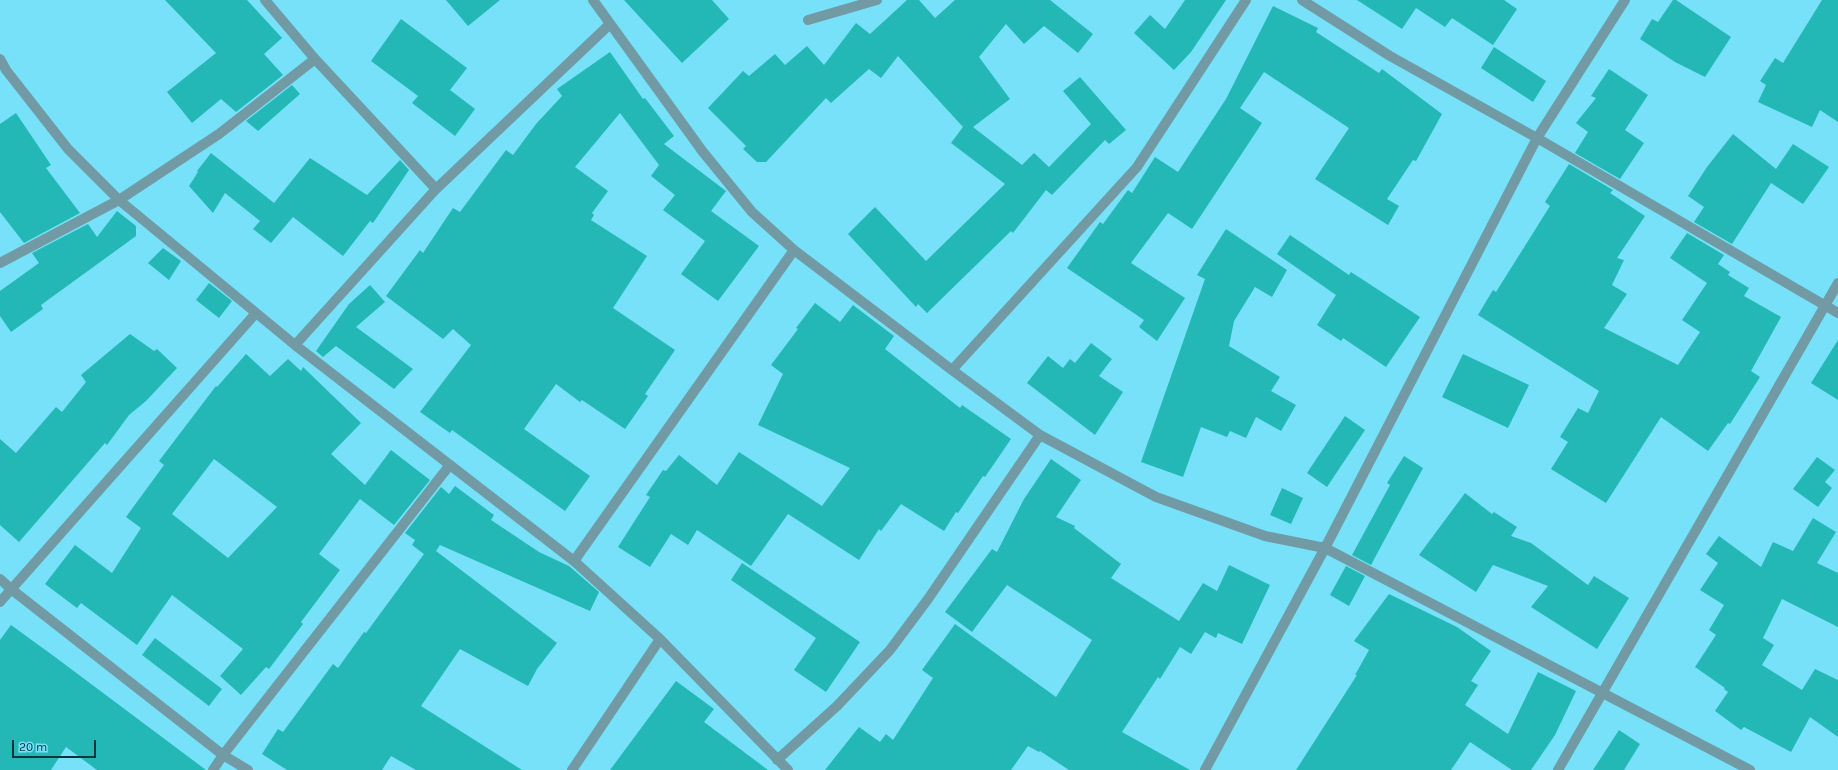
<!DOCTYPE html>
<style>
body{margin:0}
#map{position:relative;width:1838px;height:770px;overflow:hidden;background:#76e1f8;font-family:Karla,sans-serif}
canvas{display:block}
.scale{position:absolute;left:12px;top:740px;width:84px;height:18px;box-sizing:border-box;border:2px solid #02353e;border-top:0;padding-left:5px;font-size:12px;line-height:14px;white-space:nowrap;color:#02353e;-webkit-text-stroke:3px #76e1f8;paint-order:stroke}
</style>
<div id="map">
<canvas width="1838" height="770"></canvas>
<div class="scale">20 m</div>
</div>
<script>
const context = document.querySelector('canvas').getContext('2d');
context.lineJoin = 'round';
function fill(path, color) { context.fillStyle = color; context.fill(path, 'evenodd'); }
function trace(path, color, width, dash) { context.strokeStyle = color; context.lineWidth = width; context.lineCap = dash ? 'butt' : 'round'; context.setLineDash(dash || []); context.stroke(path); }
fill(new Path2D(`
 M 165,0 L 247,0 L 282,38 L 264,54 L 283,75 L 236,112 L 221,99 L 192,123 L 167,92 L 216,53 Z
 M 446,0 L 500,0 L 468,26 Z
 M 624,0 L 712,0 L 729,19 L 682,63 Z
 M 907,0 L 919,0 L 935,18 L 955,0 L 1050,0 L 1093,34 L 1078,53 L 1044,26 L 1024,44 L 1006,24 L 979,57 L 1010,99 L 973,127 L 1022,165 L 1034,153 L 1049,167 L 1091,124 L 1063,91 L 1080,77 L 1126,130 L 1109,144 L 1105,140 L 1052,195 L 1046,190 L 1013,233 L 1011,231 L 927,313 L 918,304 L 916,307 L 848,234 L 875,207 L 926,261 L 1005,184 L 951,143 L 963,127 L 898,56 L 881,78 L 869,69 L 831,103 L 826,98 L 766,162 L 757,162 L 743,149 L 746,146 L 708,108 L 743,71 L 749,76 L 775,54 L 785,65 L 807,46 L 824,65 L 856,23 L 870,34 Z
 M 1185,0 L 1226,0 L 1191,52 L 1174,70 L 1134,33 L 1150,15 L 1165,29 Z
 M 1357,0 L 1504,0 L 1517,9 L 1493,45 L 1452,18 L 1445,27 L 1416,8 L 1402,29 Z
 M 1673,0 L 1676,0 L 1731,37 L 1705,77 L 1675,62 L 1640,39 L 1652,19 L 1658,22 Z
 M 1822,0 L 1838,0 L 1838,122 L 1820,110 L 1812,127 L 1758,102 L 1766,85 L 1760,81 L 1775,58 L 1783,63 Z
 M 1273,6 L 1318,28 L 1316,32 L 1379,73 L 1382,69 L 1442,114 L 1416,161 L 1413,160 L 1387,199 L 1399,206 L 1388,225 L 1315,179 L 1349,128 L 1264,72 L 1240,108 L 1262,123 L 1192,229 L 1168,213 L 1131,263 L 1185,298 L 1157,341 L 1139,327 L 1144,320 L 1067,268 L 1100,222 L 1103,224 L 1128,190 L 1132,193 L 1155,157 L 1178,172 L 1226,99 Z
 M 401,19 L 467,68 L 450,90 L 475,109 L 455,136 L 412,103 L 418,96 L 371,61 Z
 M 1494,47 L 1546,81 L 1533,102 L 1481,68 Z
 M 610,52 L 643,99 L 645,98 L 674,136 L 664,144 L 726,191 L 711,211 L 759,246 L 718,301 L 681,274 L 705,241 L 663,210 L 675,195 L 651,176 L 659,165 L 620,113 L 575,167 L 608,191 L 592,213 L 594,215 L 591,220 L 647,256 L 613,308 L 675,350 L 645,394 L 648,396 L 625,429 L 582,400 L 580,402 L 556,384 L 524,429 L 590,476 L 565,511 L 452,430 L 450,433 L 420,412 L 471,345 L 453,329 L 443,339 L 386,296 L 420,250 L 423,253 L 453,208 L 460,212 L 506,150 L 513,155 L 536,124 L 562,96 L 557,89 Z
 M 1609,69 L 1648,95 L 1625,130 L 1644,143 L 1620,179 L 1575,153 L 1588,132 L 1576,123 L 1596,98 L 1591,96 Z
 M 292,85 L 300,94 L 258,131 L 246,121 Z
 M 16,113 L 51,165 L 46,168 L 80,213 L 24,243 L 0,212 L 0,124 Z
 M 1733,134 L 1776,169 L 1793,144 L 1829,167 L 1803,204 L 1771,183 L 1732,244 L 1694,222 L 1704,207 L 1688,196 L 1707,167 Z
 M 211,153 L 274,203 L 310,158 L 367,195 L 400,160 L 409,170 L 373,223 L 370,221 L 343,256 L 293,217 L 271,243 L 253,229 L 260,221 L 225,193 L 213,213 L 189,186 L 198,172 L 197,171 Z
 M 1569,164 L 1613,190 L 1610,193 L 1645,216 L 1617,258 L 1624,260 L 1612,285 L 1627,294 L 1604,328 L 1678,365 L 1700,332 L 1682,320 L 1707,283 L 1670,258 L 1687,233 L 1724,255 L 1718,264 L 1730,272 L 1728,275 L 1749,288 L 1744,296 L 1781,317 L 1751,371 L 1760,377 L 1730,424 L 1728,423 L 1708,451 L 1661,417 L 1606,503 L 1551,469 L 1568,442 L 1560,437 L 1578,408 L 1588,413 L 1599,391 L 1478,315 L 1493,290 L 1496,292 L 1550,206 L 1545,202 Z
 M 117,211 L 136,226 L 136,236 L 41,305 L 43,309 L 11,332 L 0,316 L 0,291 L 39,263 L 32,253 L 88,224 L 97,237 Z
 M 1226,229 L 1287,270 L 1272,297 L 1255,287 L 1234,321 L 1229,346 L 1280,377 L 1271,391 L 1296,405 L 1281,431 L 1256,417 L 1246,438 L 1230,431 L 1227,437 L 1201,427 L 1183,477 L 1141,462 L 1205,279 L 1197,275 Z
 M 1290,235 L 1349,275 L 1351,272 L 1420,317 L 1386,367 L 1343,338 L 1341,341 L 1317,325 L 1336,295 L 1277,254 Z
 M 163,248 L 181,261 L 169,280 L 148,263 Z
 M 209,283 L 232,301 L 219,318 L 196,300 Z
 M 370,285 L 385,302 L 356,327 L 413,369 L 394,389 L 336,346 L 323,357 L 316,351 L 349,304 Z
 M 815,303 L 840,322 L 853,305 L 894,336 L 885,349 L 960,408 L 962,405 L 1011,439 L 985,477 L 983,476 L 958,513 L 956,512 L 944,531 L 901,504 L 881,531 L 879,529 L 859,560 L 788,514 L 751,566 L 697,530 L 688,545 L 671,534 L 650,567 L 618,547 L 650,497 L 646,495 L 663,470 L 666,471 L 679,455 L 717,485 L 739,452 L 822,506 L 850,468 L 758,425 L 783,374 L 771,365 L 798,329 L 796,328 Z
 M 130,334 L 154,351 L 157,349 L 177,368 L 146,401 L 129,415 L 107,445 L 105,443 L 19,542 L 0,525 L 0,439 L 16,453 L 56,407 L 62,412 L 86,382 L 81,375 Z
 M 1838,340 L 1838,400 L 1811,383 Z
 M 1091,343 L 1112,359 L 1099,376 L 1123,392 L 1095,435 L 1027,383 L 1048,356 L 1063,368 L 1070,359 L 1075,363 Z
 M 246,354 L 270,376 L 288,359 L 301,371 L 303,367 L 361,423 L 331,454 L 365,485 L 391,450 L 430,480 L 394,525 L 360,499 L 319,554 L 340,570 L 301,622 L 303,624 L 269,669 L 266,667 L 241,695 L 220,676 L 243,649 L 172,595 L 137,645 L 81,603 L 77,608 L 45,584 L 75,545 L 112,573 L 141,528 L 126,517 L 164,465 L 159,461 L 216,386 L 217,387 ZM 214,459 L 277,507 L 228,558 L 172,514 Z
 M 1463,354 L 1529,385 L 1508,428 L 1442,397 Z
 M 1345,416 L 1365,430 L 1327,487 L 1307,473 Z
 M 1404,456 L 1423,468 L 1371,565 L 1352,555 L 1390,485 L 1387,483 Z
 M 1817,457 L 1835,470 L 1825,482 L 1832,488 L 1818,507 L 1793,489 Z
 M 1051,459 L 1081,480 L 1056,517 L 1075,526 L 1074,528 L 1121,564 L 1111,578 L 1179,621 L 1203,583 L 1217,591 L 1229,565 L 1270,585 L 1242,644 L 1218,633 L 1216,638 L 1205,632 L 1191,654 L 1180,647 L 1160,679 L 1158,677 L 1122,732 L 1190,770 L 1069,770 L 1040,751 L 1039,752 L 1028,746 L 1011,770 L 825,770 L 859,727 L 880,742 L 886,734 L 893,740 L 933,678 L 922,670 L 955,624 L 1056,697 L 1092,640 L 1007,585 L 972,632 L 945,612 L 992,549 L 997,552 L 1024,499 Z
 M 455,486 L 494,515 L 491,520 L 539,552 L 569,566 L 599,592 L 590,611 L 440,545 L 436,551 L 557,643 L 537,669 L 528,686 L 460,649 L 421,706 L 522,770 L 416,770 L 391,756 L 382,770 L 287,770 L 262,754 L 278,729 L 283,732 L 333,664 L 338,668 L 364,632 L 366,633 L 424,554 L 412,545 L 415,540 L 405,533 L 441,487 L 449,494 Z
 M 1282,488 L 1303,498 L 1291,524 L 1270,515 Z
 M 1465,493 L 1492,514 L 1494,512 L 1517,527 L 1511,536 L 1531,543 L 1588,585 L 1594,576 L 1629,598 L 1597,649 L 1531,607 L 1548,586 L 1493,565 L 1476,592 L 1419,555 Z
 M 1813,518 L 1836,532 L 1817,563 L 1838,573 L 1838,627 L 1782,599 L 1763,638 L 1774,645 L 1762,665 L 1802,690 L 1815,669 L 1838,680 L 1838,737 L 1810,717 L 1791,752 L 1744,727 L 1741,730 L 1715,711 L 1728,692 L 1724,689 L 1725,688 L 1695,667 L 1716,635 L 1709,630 L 1724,605 L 1700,590 L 1718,563 L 1706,554 L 1719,536 L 1761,567 L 1773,542 L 1793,551 Z
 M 742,563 L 860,642 L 826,692 L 794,670 L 816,638 L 731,580 Z
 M 1346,566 L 1365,576 L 1349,606 L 1330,595 Z
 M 1389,594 L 1457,627 L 1491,651 L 1471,681 L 1478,685 L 1465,705 L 1508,734 L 1538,672 L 1576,691 L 1555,735 L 1531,770 L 1512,770 L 1470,742 L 1451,770 L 1296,770 L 1357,675 L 1355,675 L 1369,650 L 1354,641 Z
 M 11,625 L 55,657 L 206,770 L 97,770 L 66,747 L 51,770 L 0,770 L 0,640 Z
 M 155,638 L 222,689 L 209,706 L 142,655 Z
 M 676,681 L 714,709 L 704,722 L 768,770 L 610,770 Z
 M 1619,730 L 1640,744 L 1624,770 L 1593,770 Z`), '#23b8b6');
trace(new Path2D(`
 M 265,0 L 315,59 L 436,189
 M 593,0 L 703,152 L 752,212 L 794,250 L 952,370 L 1040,435 L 1156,497 L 1265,536 L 1325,548 L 1750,770
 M 1302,0 L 1390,56 L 1537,138 L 1838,313
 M 808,20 L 877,0
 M 0,59 L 6,70 L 68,149 L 119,200 L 295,345 L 574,561 L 660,639 L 788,770
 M 0,263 L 119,200 L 219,134 L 315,59
 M 295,345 L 436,189 L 610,24
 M 952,370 L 1137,167 L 1246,0
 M 574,561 L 794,250
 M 0,579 L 11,589 L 223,755 L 248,770
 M 0,602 L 256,313
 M 777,760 L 837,706 L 890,650 L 928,599 L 1040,435
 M 213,770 L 223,755 L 449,466
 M 572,770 L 660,639
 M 1205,770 L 1325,548 L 1537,138 L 1625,0`), '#719aa4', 10);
trace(new Path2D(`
 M 1558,770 L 1838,283`), '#719aa4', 10);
</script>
